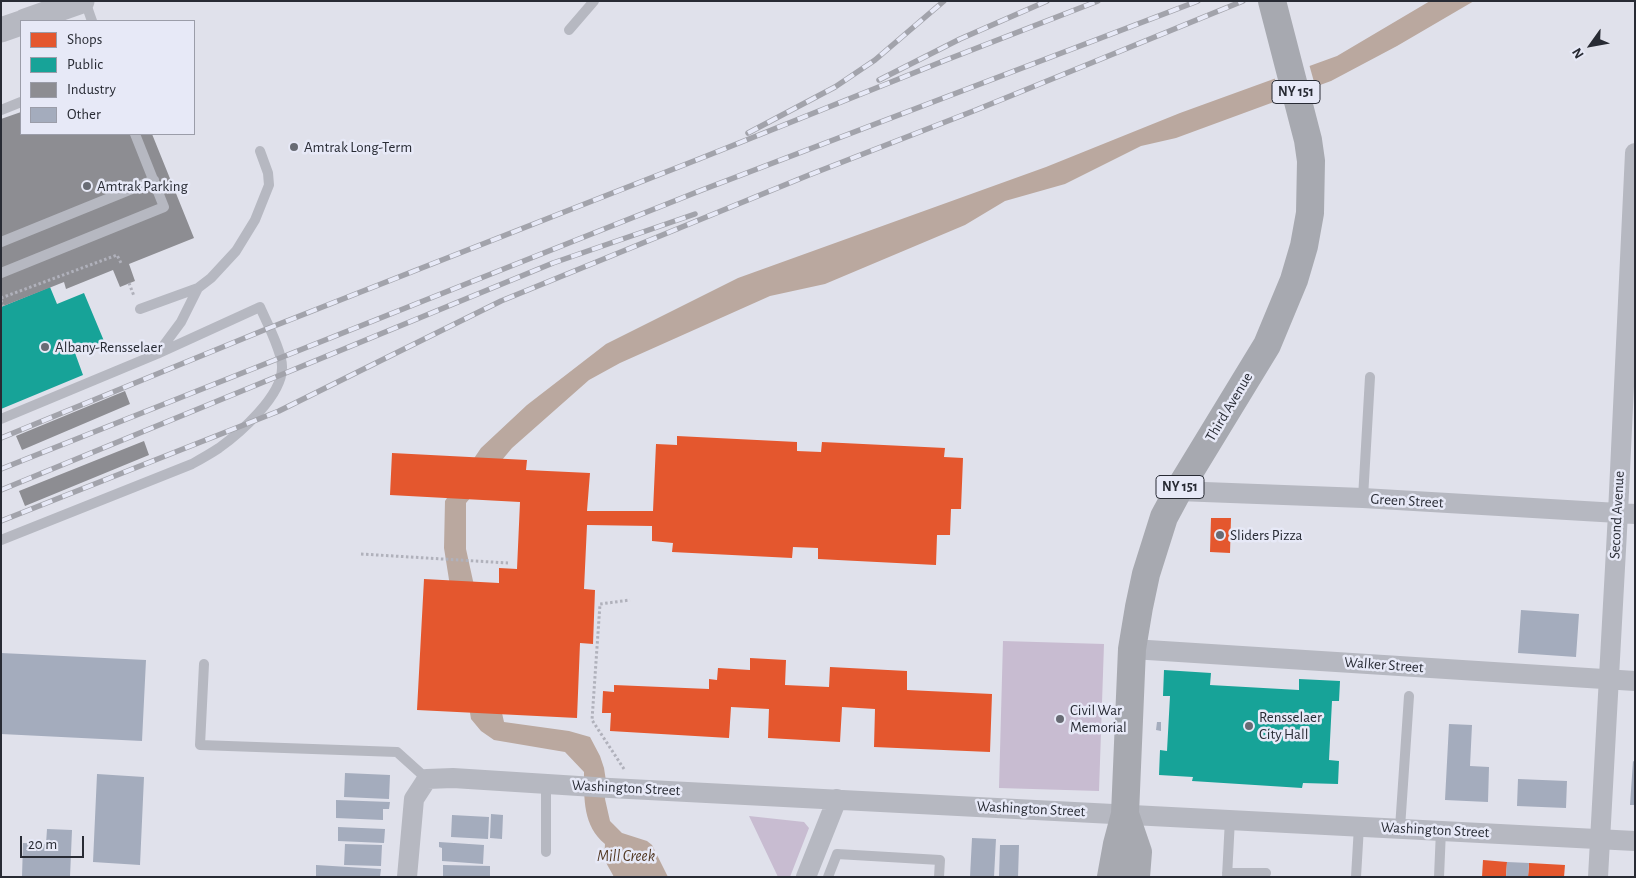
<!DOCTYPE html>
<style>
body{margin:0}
#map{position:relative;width:1636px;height:878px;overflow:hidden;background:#e0e1eb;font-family:"Alegreya Sans",sans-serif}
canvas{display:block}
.frame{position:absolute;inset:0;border:2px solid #282b34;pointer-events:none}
.legend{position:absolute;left:20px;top:20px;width:175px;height:115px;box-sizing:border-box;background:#e7e9f7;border:1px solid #9b9da9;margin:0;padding:6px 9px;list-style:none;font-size:15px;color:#282b34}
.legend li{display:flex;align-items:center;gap:10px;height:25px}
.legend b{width:25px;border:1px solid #9b9da9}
.north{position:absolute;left:1566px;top:20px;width:50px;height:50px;-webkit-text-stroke:4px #e7e9f7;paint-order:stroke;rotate:238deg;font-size:14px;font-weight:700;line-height:20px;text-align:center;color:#282b34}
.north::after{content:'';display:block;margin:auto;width:18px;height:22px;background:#282b34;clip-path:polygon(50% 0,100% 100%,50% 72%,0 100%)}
.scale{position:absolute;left:20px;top:836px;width:64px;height:22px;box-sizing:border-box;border:2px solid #282b34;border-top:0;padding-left:6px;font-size:15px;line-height:18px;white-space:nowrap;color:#282b34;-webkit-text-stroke:4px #e7e9f7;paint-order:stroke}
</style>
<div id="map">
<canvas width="1636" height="878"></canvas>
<div class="frame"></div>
<ul class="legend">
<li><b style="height:14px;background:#e4572e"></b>Shops</li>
<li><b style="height:14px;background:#17a398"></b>Public</li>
<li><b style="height:14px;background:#8d8d92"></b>Industry</li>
<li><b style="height:14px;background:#a4acbd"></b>Other</li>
</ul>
<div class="north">N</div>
<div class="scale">20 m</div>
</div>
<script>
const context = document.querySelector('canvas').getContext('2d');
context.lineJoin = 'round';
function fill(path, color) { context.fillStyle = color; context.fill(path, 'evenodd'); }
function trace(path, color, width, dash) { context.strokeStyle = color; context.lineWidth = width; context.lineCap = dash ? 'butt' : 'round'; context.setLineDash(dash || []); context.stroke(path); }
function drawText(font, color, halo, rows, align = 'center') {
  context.font = font + ' "Alegreya Sans",sans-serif'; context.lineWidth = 5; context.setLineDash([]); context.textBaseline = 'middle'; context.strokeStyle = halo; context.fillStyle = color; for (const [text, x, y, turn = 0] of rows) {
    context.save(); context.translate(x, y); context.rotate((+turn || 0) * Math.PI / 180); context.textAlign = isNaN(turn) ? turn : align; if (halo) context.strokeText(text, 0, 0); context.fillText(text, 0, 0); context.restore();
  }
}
fill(new Path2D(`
 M 1003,641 L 1104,644 L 1099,791 L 999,788 Z
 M 749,816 L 804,822 L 809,828 L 790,877 L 778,877 Z`), '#c8bcd1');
fill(new Path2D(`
 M 1430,1 L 1474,1 L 1397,46 L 1331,81 L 1176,138 L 1141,146 L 1065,184 L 1005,201 L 965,225 L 825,284 L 770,296 L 620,363 L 589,380 L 512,448 L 466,503 L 466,549 L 504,722 L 569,731 L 590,737 L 600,756 L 604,768 L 606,781 L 605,799 L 610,821 L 622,833 L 647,841 L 652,845 L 668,877 L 614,877 L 604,859 L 605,844 C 583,826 584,799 584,772 L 565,752 L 494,740 L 481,731 L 471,719 L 444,548 L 445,501 L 481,448 L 527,405 L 606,344 L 738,278 L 1046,167 L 1180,113 L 1337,56 Z`), '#baa89f');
fill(new Path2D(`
 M 1309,64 L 1316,89 L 1281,102 L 1274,76 Z`), '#e0e1eb');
fill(new Path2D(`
 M 677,436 L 797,442 L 797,451 L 821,452 L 822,442 L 945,448 L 944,457 L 963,458 L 961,509 L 951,509 L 950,535 L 937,535 L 936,565 L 818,559 L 818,548 L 793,547 L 792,558 L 672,552 L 673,543 L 652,541 L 652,526 L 587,525 L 584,589 L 595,590 L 593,644 L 580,643 L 577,718 L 417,710 L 424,579 L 499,583 L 499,568 L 517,569 L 520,502 L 390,495 L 392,453 L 527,460 L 526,470 L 590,473 L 587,511 L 653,511 L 656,444 L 677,445 Z
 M 1211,518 L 1231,518 L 1230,553 L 1210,552 Z
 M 750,658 L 786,660 L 785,685 L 829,687 L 830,667 L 907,671 L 907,690 L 992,694 L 990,752 L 874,747 L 875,709 L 842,707 L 840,742 L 768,738 L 769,709 L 731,707 L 729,738 L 610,731 L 611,713 L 602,713 L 603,691 L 614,692 L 614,685 L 709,689 L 709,679 L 717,680 L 718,668 L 750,670 Z
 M 1483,860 L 1507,862 L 1506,877 L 1482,877 Z
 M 1529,863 L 1565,865 L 1564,877 L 1528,877 Z`), '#e4572e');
fill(new Path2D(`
 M 50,287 L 57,304 L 84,293 L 104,341 L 75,353 L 83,375 L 1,409 L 1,307 Z
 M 1164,670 L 1211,673 L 1210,685 L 1299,690 L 1299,679 L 1340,681 L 1339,701 L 1332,701 L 1329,760 L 1339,761 L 1338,784 L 1303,783 L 1302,788 L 1192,781 L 1193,777 L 1159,775 L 1160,750 L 1167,751 L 1170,696 L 1163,696 Z`), '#17a398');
fill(new Path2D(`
 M 21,112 L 21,134 L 152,134 L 194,238 L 129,264 L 135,281 L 120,287 L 113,270 L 66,289 L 64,282 L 1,307 L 1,119 Z
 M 125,391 L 130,404 L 22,450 L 16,436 Z
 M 144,441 L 149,455 L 25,506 L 19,491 Z`), '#8d8d92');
fill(new Path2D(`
 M 1521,610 L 1579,614 L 1576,657 L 1518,653 Z
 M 1,653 L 146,660 L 142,741 L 1,734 Z
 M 1157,722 L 1161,722 L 1161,731 L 1156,730 Z
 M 1449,724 L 1472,725 L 1470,766 L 1489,767 L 1488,802 L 1445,800 Z
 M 1633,761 L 1635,762 L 1635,805 L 1630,805 Z
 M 345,773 L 390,775 L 389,799 L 344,797 Z
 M 97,774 L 144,777 L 140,865 L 93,862 Z
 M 1518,779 L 1567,781 L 1566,808 L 1517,806 Z
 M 336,800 L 390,802 L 389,809 L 383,809 L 383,820 L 336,818 Z
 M 491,814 L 503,815 L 502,839 L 490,838 Z
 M 452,815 L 489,817 L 488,839 L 451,837 Z
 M 338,827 L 385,829 L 384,843 L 338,841 Z
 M 47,829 L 72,830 L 70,877 L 22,877 L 23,843 L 46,844 Z
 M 972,838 L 996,839 L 994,877 L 970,877 Z
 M 439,842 L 484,845 L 483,864 L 442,861 L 442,848 L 439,847 Z
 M 345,844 L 382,845 L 381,866 L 344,865 Z
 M 1000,845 L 1019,845 L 1018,877 L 999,877 Z
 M 1507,862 L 1529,863 L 1528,877 L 1506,877 Z
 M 316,865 L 381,869 L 380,877 L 316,877 Z
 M 443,865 L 490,866 L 490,877 L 443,877 Z`), '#a4acbd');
trace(new Path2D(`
 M 129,283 L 134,296
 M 1,298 L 117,255 L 122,265
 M 1,300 L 3,306
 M 361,554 L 508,563
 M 624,769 L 592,720 L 600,604 L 630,600`), '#b0b1bb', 3, [2.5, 2.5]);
trace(new Path2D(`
 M 85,1 L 92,21
 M 569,30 L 594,1
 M 1,110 L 21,102
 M 1,242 L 154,180
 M 1,273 L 164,207 L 135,134
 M 140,309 L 198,288 L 211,278 L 236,251 L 255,220 L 269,185 L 268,173 L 260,151
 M 158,353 L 181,322 L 198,288
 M 1,419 L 157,354 L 260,307 C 266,321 283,353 282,368 C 282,396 240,433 219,448 C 210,454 201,459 192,464 L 1,540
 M 1363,498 L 1370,377
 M 204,664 L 200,745 L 397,752 L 427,779
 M 1400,828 L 1409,696
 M 546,852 L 546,784
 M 1227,873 L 1266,873
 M 828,877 L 837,854 L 940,860 L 939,877
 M 1227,877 L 1230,819
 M 1356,877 L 1359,826
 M 1439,877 L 1441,830`), '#b6b8c1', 10);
trace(new Path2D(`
 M 1178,491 L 1363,498 L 1635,514
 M 1132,649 L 1635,681
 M 407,877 L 414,799 L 427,779 L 453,778 L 610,788 L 1635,841
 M 806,877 L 837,799
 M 1598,877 L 1618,513 L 1635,153`), '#b6b8c1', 20);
trace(new Path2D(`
 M 25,21 L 82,1
 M 1,30 L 21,23`), '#b6b8c1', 25);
trace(new Path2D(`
 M 1125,814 L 1138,852 L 1136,877
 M 1111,877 L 1117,844 L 1125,814 L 1132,649 L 1139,607 L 1146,574 L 1164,517 L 1178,491 L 1267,345 L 1294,280 L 1304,246 L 1310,213 L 1311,161 L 1308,140 L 1272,1`), '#a7a9b0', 28);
const rail = new Path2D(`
 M 879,80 L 960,39 L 1047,1
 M 748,133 L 835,87 L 875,60 L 944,1
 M 1,438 L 269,328 L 699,159 L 946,60 L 1098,1
 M 1,469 L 702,190 L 1198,1
 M 1,490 L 553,263 L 695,214
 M 1,521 L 279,411 L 501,301 L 809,175 L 976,110 L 1243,1`);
trace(rail, '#a2a3ab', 5.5);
trace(rail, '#e7e9f7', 4, [11]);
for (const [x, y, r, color] of [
 [294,147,5,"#686b74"],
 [87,186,5,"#686b74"],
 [45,347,5,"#686b74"],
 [1220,535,5,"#686b74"],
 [1060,719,5,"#686b74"],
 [1249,726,5,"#686b74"]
]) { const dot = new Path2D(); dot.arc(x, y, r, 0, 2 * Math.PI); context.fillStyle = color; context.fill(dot); trace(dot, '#e7e9f7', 2); }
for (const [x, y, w] of [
 [1296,92,48],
 [1180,487,48]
]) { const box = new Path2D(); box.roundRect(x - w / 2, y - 11.5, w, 23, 4); context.fillStyle = '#e7e9f7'; context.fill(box); trace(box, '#282b34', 1); }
drawText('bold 14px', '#282b34', null, [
 ["NY 151",1296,92],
 ["NY 151",1180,487]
]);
drawText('15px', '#282b34', '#e7e9f7', [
 ["Amtrak Long-Term",304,147],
 ["Amtrak Parking",97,186],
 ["Albany-Rensselaer",55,347],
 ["Sliders Pizza",1230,535],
 ["Civil War",1070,710],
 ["Memorial",1070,727],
 ["Rensselaer",1259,717],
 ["City Hall",1259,734]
], 'left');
drawText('15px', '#282b34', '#e7e9f7', [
 ["Third Avenue",1229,407,-59],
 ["Green Street",1407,501,3],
 ["Second Avenue",1617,515,-87],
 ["Walker Street",1384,665,4],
 ["Washington Street",626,788,3],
 ["Washington Street",1031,809,3],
 ["Washington Street",1435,830,3]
]);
drawText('italic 16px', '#513722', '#e7e9f7', [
 ["Mill Creek",626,856]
]);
</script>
